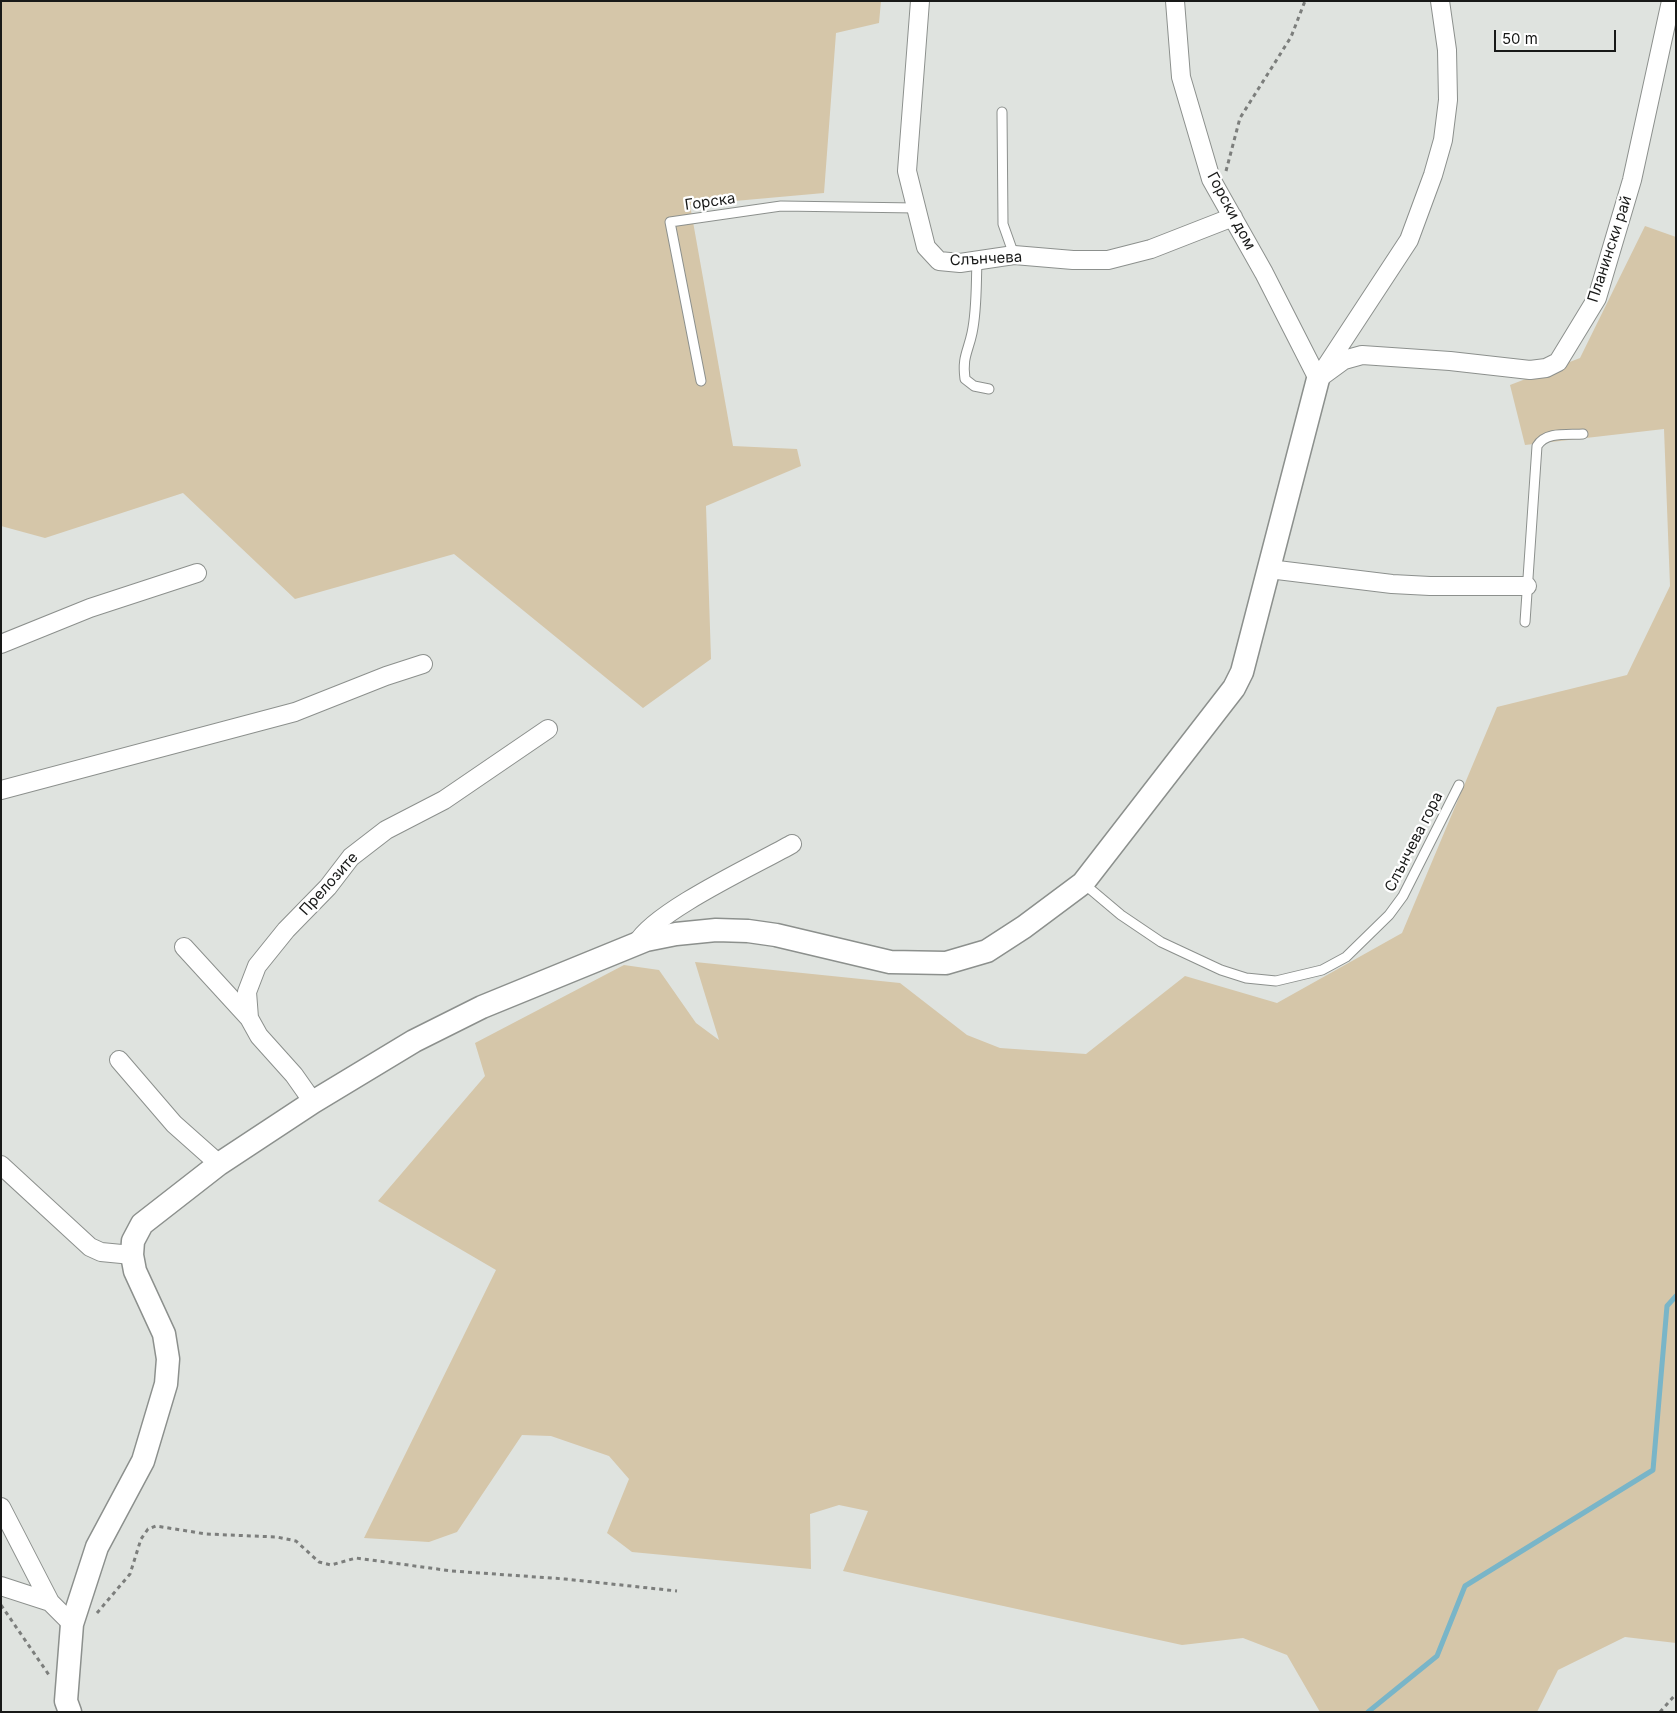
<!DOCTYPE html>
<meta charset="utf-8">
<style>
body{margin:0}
#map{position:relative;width:1677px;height:1713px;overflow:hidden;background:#dfe3df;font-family:Inter,sans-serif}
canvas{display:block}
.frame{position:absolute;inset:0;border:2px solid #181918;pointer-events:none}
.scale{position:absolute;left:1494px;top:30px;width:122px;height:22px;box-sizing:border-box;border:2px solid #181918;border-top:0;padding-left:6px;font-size:15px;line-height:18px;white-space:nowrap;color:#181918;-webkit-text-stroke:4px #fff;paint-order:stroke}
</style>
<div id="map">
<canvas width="1677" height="1713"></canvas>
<div class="frame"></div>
<div class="scale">50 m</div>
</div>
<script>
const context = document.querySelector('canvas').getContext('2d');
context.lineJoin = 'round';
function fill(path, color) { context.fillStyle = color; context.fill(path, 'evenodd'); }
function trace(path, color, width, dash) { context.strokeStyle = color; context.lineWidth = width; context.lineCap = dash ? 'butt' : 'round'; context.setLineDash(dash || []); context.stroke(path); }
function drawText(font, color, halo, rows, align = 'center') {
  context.font = font + ' Inter,sans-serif'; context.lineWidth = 4.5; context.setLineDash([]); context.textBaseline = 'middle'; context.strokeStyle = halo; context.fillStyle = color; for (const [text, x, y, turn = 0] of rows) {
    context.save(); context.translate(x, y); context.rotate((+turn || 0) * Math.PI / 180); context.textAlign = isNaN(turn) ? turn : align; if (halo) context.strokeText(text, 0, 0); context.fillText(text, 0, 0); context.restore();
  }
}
fill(new Path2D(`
 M 2,1 L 881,1 L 879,23 L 836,33 L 824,193 L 690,205 L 733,446 L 797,449 L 801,466 L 706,506 L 711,659 L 643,708 L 454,554 L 295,599 L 183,493 L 45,538 L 1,526 Z
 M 1645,226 L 1676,237 L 1676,1643 L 1625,1637 L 1558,1670 L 1537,1712 L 1320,1712 L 1287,1655 L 1243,1638 L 1182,1645 L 843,1571 L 868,1511 L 839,1505 L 810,1514 L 811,1569 L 632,1552 L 607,1533 L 629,1479 L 609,1456 L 551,1436 L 522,1435 L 457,1532 L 429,1542 L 364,1538 L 496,1270 L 378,1201 L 485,1076 L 475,1043 L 624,965 L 659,970 L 696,1023 L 719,1040 L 695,962 L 900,983 L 967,1035 L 1000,1048 L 1086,1054 L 1185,976 L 1277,1003 L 1402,933 L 1497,707 L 1627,675 L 1670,586 L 1664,429 L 1525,445 L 1510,385 L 1580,358 Z`), '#d5c6a9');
trace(new Path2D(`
 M 1368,1712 L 1437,1656 L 1465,1586 L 1653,1470 L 1667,1306 L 1676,1296`), '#79b5c8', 5);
const service = new Path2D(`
 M 1002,112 L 1003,224 L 1014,255
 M 977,261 C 976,285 977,310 972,333 C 968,352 962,357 965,379 L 974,386 L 989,389
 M 701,381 L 670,222 L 781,206 L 916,208
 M 1525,622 L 1537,446 C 1546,431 1568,435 1583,434
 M 1083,883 L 1121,915 L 1161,942 L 1221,970 L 1246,978 L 1276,981 L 1322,970 L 1346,957 L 1389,915 L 1403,896 L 1459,785`);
const minor = new Path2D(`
 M 920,1 L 907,171 L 926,247 L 939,261 L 960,263 L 1014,255 L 1073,260 L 1108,260 L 1151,249 L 1233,217
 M 1175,1 L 1181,77 L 1211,179 L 1264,273 L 1318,379
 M 1325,368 L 1409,240 L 1433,175 L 1443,140 L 1448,100 L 1447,50 L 1440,1
 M 1318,379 L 1344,360 L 1362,355 L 1450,361 L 1530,370 L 1546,368 L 1558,362 L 1597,298 L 1632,180 L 1671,1
 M 1269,569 L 1392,584 L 1430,586 L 1527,586
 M 1,644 L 90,608 L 197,573
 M 1,790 L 295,712 L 386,676 L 423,664
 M 637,943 C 655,911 757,864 792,844
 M 184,947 L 249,1018
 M 119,1060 L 174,1124 L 219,1164
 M 313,1102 L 294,1075 L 259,1036 L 249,1018 L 247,992 L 257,966 L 286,930 L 328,887 L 351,857 L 386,830 L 444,800 L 548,729
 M 1,1165 L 90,1247 L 101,1252 L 132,1255
 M 1,1507 L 50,1602
 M 1,1586 L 50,1602 L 72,1624`);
const tertiary = new Path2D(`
 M 70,1712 L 66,1701 L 72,1624 L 97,1547 L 143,1461 L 166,1384 L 168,1359 L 164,1334 L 135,1271 L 132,1255 L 133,1241 L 142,1224 L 219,1164 L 313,1102 L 414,1041 L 482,1007 L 646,940 L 676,934 L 716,930 L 748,931 L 776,935 L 890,962 L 946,963 L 987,951 L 1024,927 L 1083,883 L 1234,688 L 1242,672 L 1318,379`);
trace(service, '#8c908d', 11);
trace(minor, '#8c908d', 20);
trace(tertiary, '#8c908d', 25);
trace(new Path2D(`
 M 1226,171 L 1240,118 L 1291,37 L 1305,1
 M 1,1605 L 49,1675
 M 97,1613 L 130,1574 L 141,1539 L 148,1529 L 156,1526 L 206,1534 L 277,1537 L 296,1541 L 319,1562 L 331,1565 L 356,1558 L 452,1571 L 565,1579 L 677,1591
 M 1660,1712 L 1676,1694`), '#7c7e7c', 3, [4, 4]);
trace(service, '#fff', 9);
trace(minor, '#fff', 18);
trace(tertiary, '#fff', 22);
drawText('15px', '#181918', '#fff', [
 ["Горска",710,202,-8],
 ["Горски дом",1231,211,62],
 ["Планински рай",1610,249,-72],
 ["Слънчева",986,259,-3],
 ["Слънчева гора",1414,842,-63],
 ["Прелозите",329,884,-48]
]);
</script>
